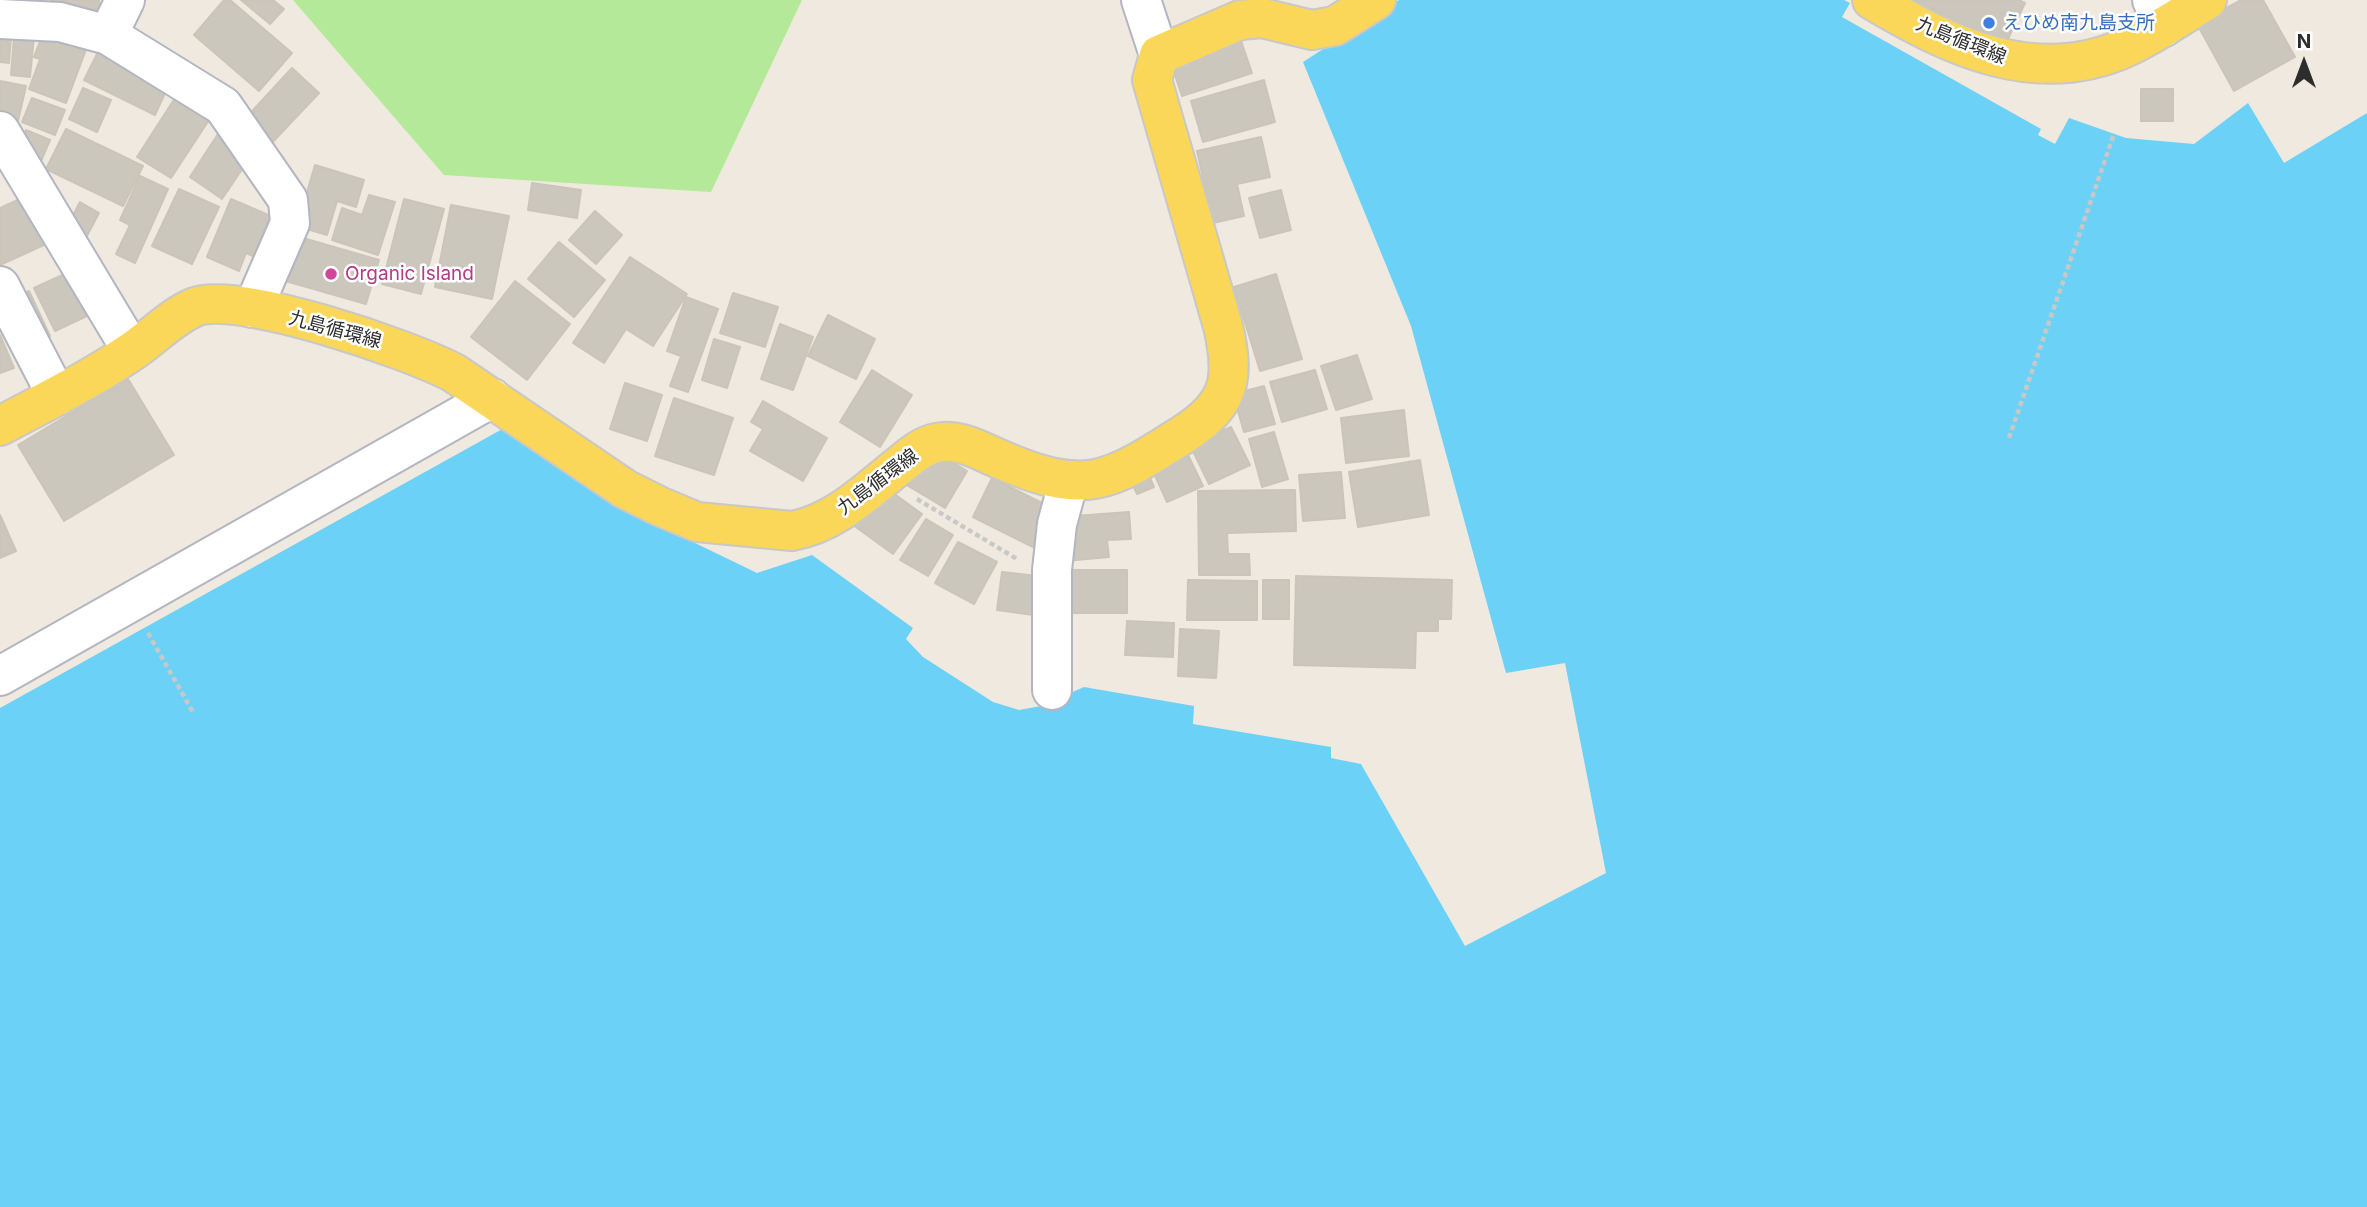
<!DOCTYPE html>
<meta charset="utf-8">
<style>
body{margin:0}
#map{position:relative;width:2367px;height:1207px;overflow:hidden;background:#efe9df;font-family:Inter,sans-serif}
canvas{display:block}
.north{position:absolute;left:2269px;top:28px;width:70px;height:70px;-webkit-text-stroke:5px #fff;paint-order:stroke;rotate:0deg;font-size:19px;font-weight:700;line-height:28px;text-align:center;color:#2d2d2d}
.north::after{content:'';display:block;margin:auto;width:24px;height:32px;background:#2d2d2d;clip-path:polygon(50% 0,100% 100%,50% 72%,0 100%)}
</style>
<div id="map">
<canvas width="2367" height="1207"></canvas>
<div class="north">N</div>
</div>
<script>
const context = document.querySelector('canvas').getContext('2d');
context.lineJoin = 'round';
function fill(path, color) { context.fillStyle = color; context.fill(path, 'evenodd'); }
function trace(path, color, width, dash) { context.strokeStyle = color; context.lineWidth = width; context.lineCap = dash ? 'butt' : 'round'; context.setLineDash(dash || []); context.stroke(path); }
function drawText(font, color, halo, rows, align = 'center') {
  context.font = font + ' Inter,"Noto Sans JP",sans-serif'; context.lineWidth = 5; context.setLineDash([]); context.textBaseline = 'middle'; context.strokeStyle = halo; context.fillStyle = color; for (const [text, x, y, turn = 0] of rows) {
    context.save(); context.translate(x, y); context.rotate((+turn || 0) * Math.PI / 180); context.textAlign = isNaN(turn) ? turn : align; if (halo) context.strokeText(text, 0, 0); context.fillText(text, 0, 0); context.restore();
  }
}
fill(new Path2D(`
 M 293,0 L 802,0 L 711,192 L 444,175 Z`), '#b3e999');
fill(new Path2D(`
 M 1399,0 L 1844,0 L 1850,3 L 1842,17 L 2041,129 L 2038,135 L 2055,144 L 2069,118 L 2126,138 L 2194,144 L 2248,103 L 2284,163 L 2367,113 L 2367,1207 L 0,1207 L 0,708 L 506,427 L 631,512 L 757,573 L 812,555 L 913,628 L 906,639 L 923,657 L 993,702 L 1019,710 L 1041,706 L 1084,687 L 1194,706 L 1193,724 L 1331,747 L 1331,758 L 1361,764 L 1465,946 L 1606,873 L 1565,663 L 1506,673 L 1411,326 L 1303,62 Z`), '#6cd1f7');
const building = new Path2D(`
 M 51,0 L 99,0 L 100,9 L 52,13 Z
 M 224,0 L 230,0 L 292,53 L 259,91 L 194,35 Z
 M 241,0 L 273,0 L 284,9 L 270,24 Z
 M 1913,0 L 2019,0 L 2025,3 L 2006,43 Z
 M 2241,0 L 2263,0 L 2295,57 L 2234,91 L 2197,24 Z
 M 0,22 L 12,23 L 9,63 L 0,62 Z
 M 47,23 L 90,39 L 66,103 L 29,89 L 40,59 L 34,57 Z
 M 15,25 L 35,27 L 30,77 L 11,75 Z
 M 1240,38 L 1252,73 L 1182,96 L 1170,60 Z
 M 101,46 L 171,80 L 155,115 L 84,80 Z
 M 292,68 L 319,93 L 268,147 L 242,122 Z
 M 1264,80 L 1275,122 L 1203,142 L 1191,101 Z
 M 0,81 L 26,86 L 16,130 L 0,118 Z
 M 83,88 L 111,100 L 97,132 L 69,119 Z
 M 2141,89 L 2173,89 L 2173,121 L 2141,121 Z
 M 177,95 L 211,117 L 171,178 L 137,157 Z
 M 32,98 L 65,110 L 55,135 L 22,122 Z
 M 66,129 L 143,166 L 123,206 L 46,169 Z
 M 26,130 L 50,140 L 35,175 L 18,149 Z
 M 218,134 L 251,156 L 222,199 L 190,177 Z
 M 1261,137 L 1270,177 L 1237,184 L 1244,216 L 1213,223 L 1197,151 Z
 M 315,165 L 364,180 L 356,207 L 337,201 L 327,235 L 297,226 Z
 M 140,176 L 168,189 L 135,263 L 116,254 L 130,225 L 120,220 Z
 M 532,183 L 581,190 L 577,218 L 528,210 Z
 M 179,189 L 219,207 L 192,264 L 152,246 Z
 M 1281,190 L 1291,230 L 1260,238 L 1249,198 Z
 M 369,195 L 395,202 L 378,255 L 332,240 L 342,208 L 362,215 Z
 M 24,197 L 46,244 L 0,265 L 0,208 Z
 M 231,199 L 280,220 L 262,260 L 246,253 L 239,271 L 207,257 Z
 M 404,199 L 444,209 L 421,294 L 382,284 Z
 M 80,202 L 99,213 L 79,251 L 66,229 Z
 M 451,205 L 509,216 L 492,299 L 435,287 Z
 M 595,211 L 622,235 L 596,264 L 569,240 Z
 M 289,234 L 379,260 L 366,304 L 275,278 Z
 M 559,242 L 605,280 L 574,317 L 528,279 Z
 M 630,257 L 687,294 L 653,346 L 626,329 L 604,363 L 573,343 Z
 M 69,272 L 89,315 L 55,331 L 34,288 Z
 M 1276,274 L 1302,359 L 1260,371 L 1234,287 Z
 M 515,281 L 570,324 L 527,380 L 471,337 Z
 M 29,291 L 50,336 L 33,344 L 12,299 Z
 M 733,293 L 778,307 L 765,347 L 720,333 Z
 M 686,297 L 718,309 L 688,392 L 670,386 L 681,356 L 667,351 Z
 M 828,315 L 875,339 L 856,379 L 808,356 Z
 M 780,324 L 813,337 L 793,390 L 761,379 Z
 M 0,335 L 14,368 L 0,373 Z
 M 714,339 L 740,347 L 727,388 L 702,380 Z
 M 1357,355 L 1372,399 L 1336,410 L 1321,366 Z
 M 872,370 L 912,395 L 880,447 L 840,422 Z
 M 1315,370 L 1327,409 L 1282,422 L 1270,382 Z
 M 128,379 L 174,455 L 64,521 L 18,445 Z
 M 625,383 L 662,395 L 647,441 L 610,429 Z
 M 1264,386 L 1275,424 L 1244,432 L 1233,394 Z
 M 674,398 L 733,418 L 714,475 L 655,456 Z
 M 763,401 L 827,438 L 803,481 L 750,451 L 763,429 L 751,422 Z
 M 1404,410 L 1409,456 L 1346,463 L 1341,418 Z
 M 1231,427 L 1250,465 L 1209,484 L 1190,445 Z
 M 1274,432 L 1288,479 L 1262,487 L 1249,439 Z
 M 927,447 L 967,471 L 945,508 L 905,484 Z
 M 1187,453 L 1203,486 L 1167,502 L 1152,469 Z
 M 1420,460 L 1429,515 L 1358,527 L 1349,472 Z
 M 1147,471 L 1154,487 L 1137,494 L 1130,478 Z
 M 1341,472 L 1345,518 L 1303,521 L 1299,475 Z
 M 992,478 L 1052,508 L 1033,547 L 973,517 Z
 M 882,485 L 922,514 L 893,554 L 853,525 Z
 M 1295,490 L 1296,531 L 1227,533 L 1228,554 L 1249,554 L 1250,575 L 1199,575 L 1198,491 Z
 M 1129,512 L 1131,539 L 1107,540 L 1109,557 L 1065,561 L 1061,517 Z
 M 0,515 L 16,551 L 0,558 Z
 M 926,519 L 953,535 L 928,576 L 900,560 Z
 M 958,542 L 997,562 L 974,604 L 935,583 Z
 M 1059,570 L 1127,570 L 1127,613 L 1059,613 Z
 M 1002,572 L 1046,577 L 1041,616 L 997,610 Z
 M 1296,576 L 1452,580 L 1451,619 L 1438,619 L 1438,631 L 1416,631 L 1415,668 L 1294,665 Z
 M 1188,580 L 1257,581 L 1257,620 L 1187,620 Z
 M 1263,580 L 1289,580 L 1289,619 L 1263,619 Z
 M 1127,621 L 1174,623 L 1173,657 L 1125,655 Z
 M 1180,629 L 1219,631 L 1216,678 L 1178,676 Z`);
fill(building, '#cbc7bd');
trace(building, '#cbc5b8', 2);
const minor = new Path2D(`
 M 1141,0 L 1159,55
 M 2152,0 L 2164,27
 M 0,19 L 60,22 L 108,35 L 223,106 L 288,200 L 290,223 L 253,308
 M 108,35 L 125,0
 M 0,131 L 132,351
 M 0,286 L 57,396
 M 0,676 L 492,398
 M 1052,690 L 1052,570 L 1057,524 L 1069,480`);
const major = new Path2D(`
 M 1872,0 C 1951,47 2038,89 2129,46 C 2156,33 2181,16 2207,0
 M 0,426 C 45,402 92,379 134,350 C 154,336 173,316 195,307 C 238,290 411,350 454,373 L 625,489 L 659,506 L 697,522 L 792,531 C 833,524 865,493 896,468 C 908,459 921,446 936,443 C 959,438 978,450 997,458 C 1086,497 1107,483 1184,434 C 1231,404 1235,378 1223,326 L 1152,80 L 1159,55 L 1240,20 L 1262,18 L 1312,30 L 1335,26 L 1376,0`);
trace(minor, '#b3b5c1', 42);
trace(major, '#c8c8c8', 42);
trace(new Path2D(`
 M 2009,438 L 2114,134
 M 917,499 L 1017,559
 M 148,633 L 194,714`), '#c8c8c8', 4.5, [5, 3.5]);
trace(minor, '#fff', 38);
trace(major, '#fad759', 38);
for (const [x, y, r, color] of [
 [1989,23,7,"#3f7fe0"],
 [331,274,7,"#d1479c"]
]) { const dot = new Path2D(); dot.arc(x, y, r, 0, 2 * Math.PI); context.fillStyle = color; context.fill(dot); trace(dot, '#fff', 2.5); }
drawText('19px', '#366cbe', '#fff', [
 ["えひめ南九島支所",2003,23]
], 'left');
drawText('19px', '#2d2d2d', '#fff', [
 ["九島循環線",1961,41,22],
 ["九島循環線",335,330,15],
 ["九島循環線",878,482,-37]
]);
drawText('19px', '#b23c85', '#fff', [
 ["Organic Island",345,274]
], 'left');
</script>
